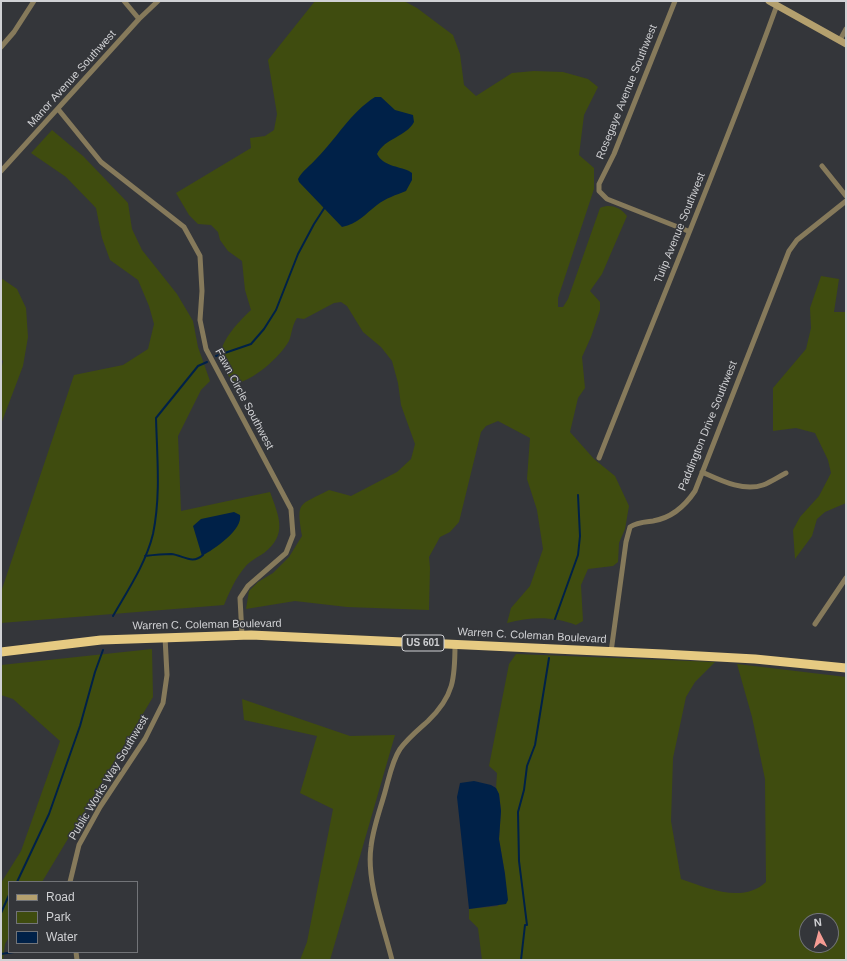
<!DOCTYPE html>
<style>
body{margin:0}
#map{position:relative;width:847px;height:961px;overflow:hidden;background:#34363a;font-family:Helvetica,sans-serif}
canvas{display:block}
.frame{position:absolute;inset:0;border:2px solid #d0d1d4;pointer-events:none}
.legend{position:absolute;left:8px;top:881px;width:130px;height:72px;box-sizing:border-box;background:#34363a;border:1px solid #727478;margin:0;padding:5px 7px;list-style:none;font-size:12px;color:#d0d1d4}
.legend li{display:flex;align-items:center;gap:8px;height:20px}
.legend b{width:20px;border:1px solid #727478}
.north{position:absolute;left:799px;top:913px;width:40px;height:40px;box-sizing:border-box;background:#34363a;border:1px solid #727478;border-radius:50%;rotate:354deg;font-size:11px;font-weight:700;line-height:16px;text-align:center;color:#d0d1d4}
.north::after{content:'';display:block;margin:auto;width:14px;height:18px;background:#f59c94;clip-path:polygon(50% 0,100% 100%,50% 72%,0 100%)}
</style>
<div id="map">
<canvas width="847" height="961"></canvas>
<div class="frame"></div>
<ul class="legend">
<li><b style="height:5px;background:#b4a06e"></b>Road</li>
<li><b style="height:11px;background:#3f4c0f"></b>Park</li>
<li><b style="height:11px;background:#002148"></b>Water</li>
</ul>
<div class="north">N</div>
</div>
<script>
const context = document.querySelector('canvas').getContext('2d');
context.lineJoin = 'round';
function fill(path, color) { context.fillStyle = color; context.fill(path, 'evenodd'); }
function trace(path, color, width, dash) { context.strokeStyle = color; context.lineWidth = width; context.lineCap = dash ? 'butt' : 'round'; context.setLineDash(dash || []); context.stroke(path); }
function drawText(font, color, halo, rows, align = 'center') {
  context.font = font + ' Helvetica,sans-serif'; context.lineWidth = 3; context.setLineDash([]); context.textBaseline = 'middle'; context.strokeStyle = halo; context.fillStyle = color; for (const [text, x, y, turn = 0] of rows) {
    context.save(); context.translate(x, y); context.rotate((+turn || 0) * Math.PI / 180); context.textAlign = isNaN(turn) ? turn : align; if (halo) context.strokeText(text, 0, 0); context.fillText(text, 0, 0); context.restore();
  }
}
fill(new Path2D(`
 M 315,1 L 404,1 L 417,8 L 453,35 L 460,54 L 464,85 L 476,96 L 512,73 L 534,71 L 563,72 L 588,79 L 598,87 L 584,115 L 579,155 L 594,168 L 594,189 L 558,298 L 558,307 L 563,307 L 568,299 L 600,208 C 611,203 621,208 627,216 L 602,274 L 590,291 L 600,302 L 600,310 L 591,337 L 582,357 L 585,388 L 578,398 L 570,432 L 594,459 L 615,476 L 629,506 L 625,529 L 619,543 L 618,562 L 613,566 L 588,569 L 581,585 L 583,621 L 576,625 C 552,616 531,617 507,623 L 511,608 L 530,586 L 543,549 L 537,510 L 527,479 L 530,438 L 498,421 L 486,426 L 481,432 L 459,522 L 450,532 L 440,537 L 429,557 L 430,568 L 429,610 L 347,607 L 295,601 L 246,609 L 249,591 L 258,582 L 273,573 L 289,557 L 302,536 C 296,500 299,506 329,490 L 351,496 L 397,472 L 411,459 L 415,444 L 401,405 L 398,383 L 392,361 L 381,347 L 363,332 L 347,306 L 341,302 L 334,303 L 304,319 L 297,318 C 292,325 292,333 289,341 C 280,357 253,381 234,384 C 230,377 223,370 221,362 C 216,345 239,321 251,310 L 245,290 L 242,261 L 228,251 L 220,240 L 218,232 L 211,225 L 198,224 L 189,215 L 176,193 L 251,148 L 250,138 L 265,136 L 274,130 L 277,114 L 268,60 Z
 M 52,130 L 83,156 L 128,203 L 132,229 L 142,250 L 177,294 L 193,321 L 198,347 L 210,381 L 201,390 L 178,436 L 181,511 L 270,492 C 279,517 288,534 264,553 C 258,557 250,561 245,567 C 235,579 230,591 224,605 L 1,623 L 1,592 L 74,375 L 123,365 L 148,349 L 154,324 L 149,306 L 138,280 L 110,260 L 102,238 L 96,208 L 66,177 L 31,153 Z
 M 821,276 L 839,279 L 834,312 L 846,312 L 846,503 L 825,512 L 817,519 L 812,536 L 795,559 L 793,530 L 800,517 L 819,496 L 831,473 L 828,460 L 815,433 L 796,428 L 773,431 L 773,388 L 806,349 L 811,328 L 810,308 Z
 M 1,278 L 17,289 L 26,308 L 28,337 L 23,366 L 1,424 L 1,370 L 3,361 L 1,359 Z
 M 152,649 L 153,697 L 42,882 L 9,882 L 9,937 L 5,944 L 3,960 L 1,960 L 1,883 L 21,851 L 60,741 L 13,699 L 1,695 L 1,665 Z
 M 516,654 L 715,662 L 695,682 L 686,697 L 673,758 L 671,821 L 681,879 C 707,888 743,904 766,882 L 765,779 L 752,717 L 737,664 L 846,677 L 846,960 L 482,960 L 478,928 L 469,919 L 469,909 L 498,906 L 505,874 L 499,839 L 501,811 L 499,794 L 496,788 L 497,773 L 489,766 L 509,664 ZM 807,921 L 831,921 L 831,945 L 807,945 Z
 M 242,699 L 350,736 L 395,735 L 330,960 L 300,960 L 307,942 L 333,809 L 300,793 L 317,736 L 244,720 Z`), '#3f4c0f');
fill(new Path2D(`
 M 375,97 L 381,97 L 395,110 L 413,115 L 414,122 C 406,137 385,138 377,154 C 383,166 398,166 409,171 L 412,173 L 412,180 L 406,191 C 396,195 386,198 377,205 C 365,214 358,224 342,227 L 299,182 L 298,179 C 303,170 310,166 317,158 C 337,138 350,113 375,97 Z
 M 234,512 L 240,515 C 243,530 214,549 202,556 L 193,526 L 201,519 Z
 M 474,781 L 491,785 L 496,788 L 499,794 L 501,811 L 499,839 L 505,874 L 508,900 L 506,904 L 469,909 L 457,797 L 460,783 Z`), '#002148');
trace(new Path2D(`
 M 216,356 L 251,344 L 264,329 L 276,310 L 298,254 L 314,224 L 325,207
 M 145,556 C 153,555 162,554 171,554 C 183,555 192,565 203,555
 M 113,616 C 128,590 146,563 153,534 C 161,495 157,456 156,418 L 198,366 L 207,362
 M 555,619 L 578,555 L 580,536 L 578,495
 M 17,882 L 49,814 L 80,726 L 95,672 L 103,650
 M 1,913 L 9,895
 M 1,954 L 14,952
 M 521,960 L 525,925 L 527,925 L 519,861 L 518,812 L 524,790 L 527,766 L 535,745 L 549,658`), '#002148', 2);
trace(new Path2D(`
 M 124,1 L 139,19
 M 675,1 L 614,154 L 599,184 L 599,191 L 607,199 L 688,231
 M 840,40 L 846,29
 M 1,47 L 14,32 L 34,1
 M 58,109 L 101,162 L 184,227 L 200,256 L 202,291 L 200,320 L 206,349 L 291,509 L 293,535 L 286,553 L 248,586 L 240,598 L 242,635
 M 822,166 L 846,196
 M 1,171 L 139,19 L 158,1
 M 599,458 C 658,307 722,157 777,5
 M 702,472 C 720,480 743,492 763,485 C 771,482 778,477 786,473
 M 815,624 L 846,578
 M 611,652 L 626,542 L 630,527 C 637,522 645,522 653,521 C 671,518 685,506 695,491 L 789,251 L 797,240 L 846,201
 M 70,882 L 79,845 L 100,807 L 145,739 L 163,703 L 167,675 L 165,637
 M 76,952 L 77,960
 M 392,960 C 384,927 366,881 371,847 C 373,828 380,810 385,792 C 389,778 392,761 400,749 C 408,738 418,730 428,721 C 454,696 455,678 455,644`), '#867a5b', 5);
trace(new Path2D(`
 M 769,1 L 846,44`), '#b4a06e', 7);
trace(new Path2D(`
 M 1,652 L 101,640 L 251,635 L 663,654 L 755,659 L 846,668`), '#e6ca82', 9);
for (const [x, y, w] of [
 [423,643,42]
]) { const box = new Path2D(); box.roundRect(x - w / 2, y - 8, w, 16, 3); context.fillStyle = '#34363a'; context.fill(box); trace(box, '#d0d1d4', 1); }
drawText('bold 10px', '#d0d1d4', null, [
 ["US 601",423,643]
]);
drawText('11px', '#d0d1d4', '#34363a', [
 ["Manor Avenue Southwest",72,79,-48],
 ["Rosegaye Avenue Southwest",627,92,-68],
 ["Tulip Avenue Southwest",680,228,-68],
 ["Fawn Circle Southwest",244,399,62],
 ["Paddington Drive Southwest",708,426,-68],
 ["Warren C. Coleman Boulevard",207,625,-1],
 ["Warren C. Coleman Boulevard",532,636,3],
 ["Public Works Way Southwest",109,778,-59]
]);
</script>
